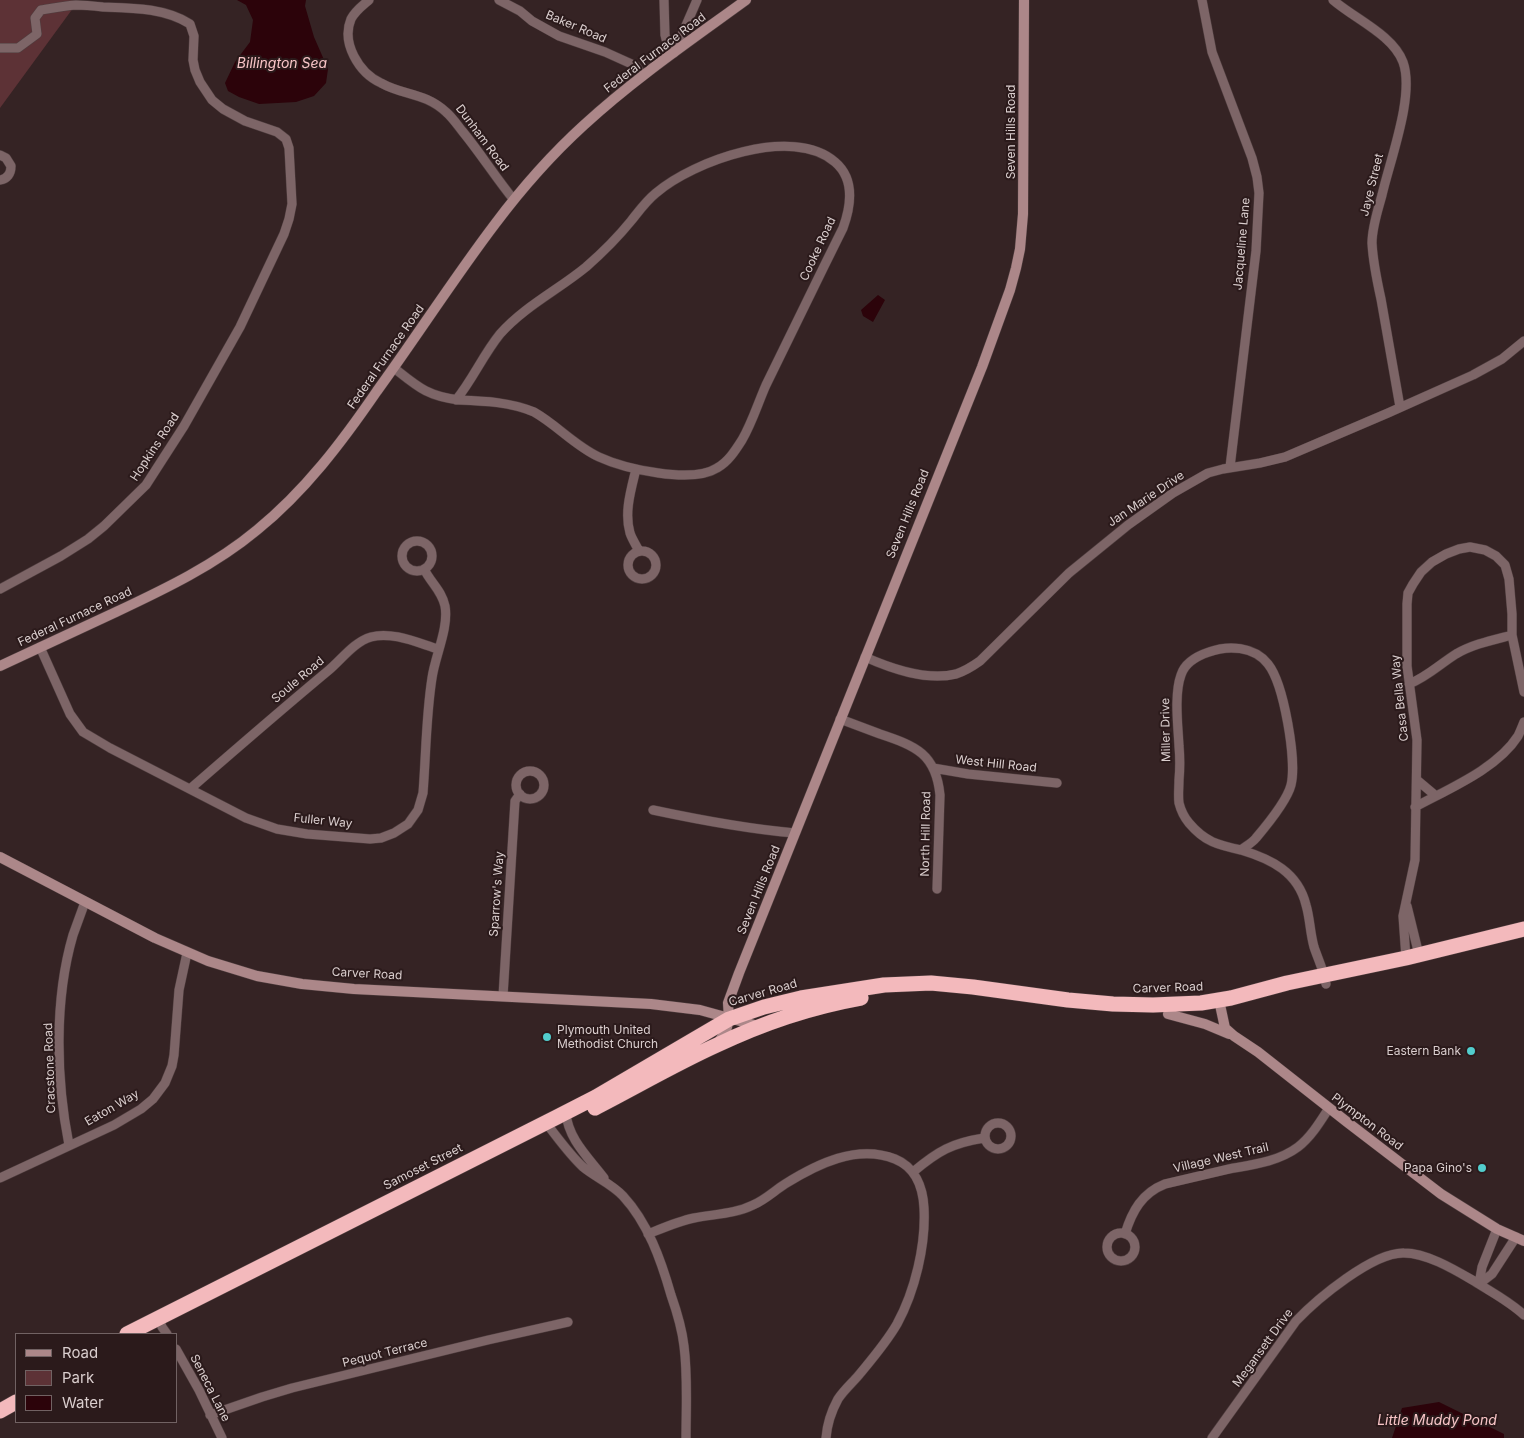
<!DOCTYPE html>
<style>
body{margin:0}
#map{position:relative;width:1524px;height:1438px;overflow:hidden;background:#352324;font-family:Inter,sans-serif}
canvas{display:block}
.legend{position:absolute;left:15px;top:1333px;width:162px;height:90px;box-sizing:border-box;background:#2b1a1b;border:1px solid #716263;margin:0;padding:6px 9px;list-style:none;font-size:15px;color:#dacece}
.legend li{display:flex;align-items:center;gap:10px;height:25px}
.legend b{width:25px;border:1px solid #716263}
</style>
<div id="map">
<canvas width="1524" height="1438"></canvas>
<ul class="legend">
<li><b style="height:6px;background:#ac8789"></b>Road</li>
<li><b style="height:14px;background:#5d3236"></b>Park</li>
<li><b style="height:14px;background:#2c030a"></b>Water</li>
</ul>
</div>
<script>
const context = document.querySelector('canvas').getContext('2d');
context.lineJoin = 'round';
function fill(path, color) { context.fillStyle = color; context.fill(path, 'evenodd'); }
function trace(path, color, width, dash) { context.strokeStyle = color; context.lineWidth = width; context.lineCap = dash ? 'butt' : 'round'; context.setLineDash(dash || []); context.stroke(path); }
function drawText(font, color, halo, rows, align = 'center') {
  context.font = font + ' Inter,sans-serif'; context.lineWidth = 4; context.setLineDash([]); context.textBaseline = 'middle'; context.strokeStyle = halo; context.fillStyle = color; for (const [text, x, y, turn = 0] of rows) {
    context.save(); context.translate(x, y); context.rotate((+turn || 0) * Math.PI / 180); context.textAlign = isNaN(turn) ? turn : align; if (halo) context.strokeText(text, 0, 0); context.fillText(text, 0, 0); context.restore();
  }
}
fill(new Path2D(`
 M 0,0 L 79,0 L 0,108 Z`), '#5d3236');
fill(new Path2D(`
 M 237,0 L 306,0 L 305,6 L 314,37 L 328,69 L 326,83 L 314,96 L 296,102 L 259,104 L 239,97 L 228,91 L 225,83 L 235,62 L 250,42 L 253,20 L 246,5 Z
 M 878,295 L 885,300 L 873,322 L 863,316 L 861,310 Z
 M 1439,1402 L 1504,1434 L 1504,1438 L 1392,1438 L 1402,1408 Z`), '#2c030a');
const street = new Path2D(`
 M 369,0 C 362,6 355,11 351,19 C 341,43 359,73 381,83 C 404,96 424,92 446,112 C 453,118 458,126 463,132 C 481,154 496,178 514,200
 M 499,0 L 520,11 L 532,21 L 559,36 L 605,52 L 636,66 L 643,76
 M 664,0 L 665,35 L 667,43 L 674,53
 M 1202,0 L 1212,52 L 1252,158 L 1257,177 L 1259,193 L 1256,251 L 1230,467
 M 1333,0 C 1355,19 1393,35 1403,62 C 1415,95 1390,160 1382,195 C 1378,210 1372,227 1372,243 C 1373,262 1377,281 1381,299 C 1387,335 1394,371 1400,407
 M 0,48 L 18,48 L 37,34 L 35,18 L 41,10 C 53,8 64,6 76,5 C 85,5 94,6 103,7 C 133,8 165,8 190,24 L 194,36 L 193,60 L 195,70 L 200,82 L 212,100 L 223,109 L 245,121 L 277,132 L 286,139 L 289,148 L 292,204 L 289,219 L 284,234 L 240,327 L 184,426 L 146,485 L 104,526 L 88,539 L 61,556 L 0,589
 M 674,53 L 697,0
 M 0,155 L 6,158 L 11,166 C 11,174 7,179 0,180
 M 394,368 C 418,387 427,396 459,400 C 485,401 510,402 534,412 C 557,425 575,446 599,457 C 625,469 692,484 717,468 C 728,462 735,451 742,440 C 752,423 758,403 766,385 C 792,332 817,280 843,228 C 851,206 855,179 835,162 C 793,125 693,161 656,193 C 646,201 639,211 631,221 C 618,237 602,253 586,267 C 558,290 525,306 500,334 C 483,355 473,379 456,400
 M 636,469 C 631,490 624,512 630,533 C 632,539 636,545 639,551
 M402 556a15 15 0 1 1 30 0a15 15 0 1 1-30 0Z
 M628 565a14 14 0 1 1 28 0a14 14 0 1 1-28 0Z
 M 40,647 L 70,714 L 83,732 L 110,748 L 246,818 L 277,829 L 307,834 L 370,839 L 381,838 L 394,833 L 408,824 L 418,810 L 423,793 C 426,755 426,716 432,678 C 435,656 449,628 445,606 C 442,591 431,583 424,569
 M 865,657 C 892,669 926,681 956,674 C 965,671 973,666 980,661 L 1069,573 L 1128,525 L 1173,493 L 1208,473 L 1223,469 L 1260,463 L 1285,457 L 1388,413 L 1473,375 L 1502,359 L 1524,341
 M 1409,684 C 1427,677 1440,664 1456,654 C 1473,644 1493,640 1512,635
 M 840,719 C 853,724 867,729 880,734 C 916,746 936,754 940,795 L 937,889
 M 933,768 L 968,774 L 1057,783
 M516 785a14 14 0 1 1 28 0a14 14 0 1 1-28 0Z
 M 1417,780 L 1436,796
 M 190,789 C 236,749 282,709 329,670 C 342,659 354,642 371,637 C 392,631 418,643 438,649
 M 1415,807 C 1448,789 1497,769 1518,736 C 1520,732 1522,727 1524,722
 M 653,810 C 700,820 747,829 795,833
 M 1241,850 C 1218,845 1205,842 1189,823 C 1184,817 1181,811 1179,803 C 1178,795 1179,788 1179,780 C 1180,769 1180,757 1179,746 C 1178,726 1174,694 1181,675 C 1185,662 1197,656 1209,652 C 1228,645 1254,646 1268,664 C 1284,684 1297,761 1291,785 C 1287,801 1267,825 1256,838 C 1252,843 1246,846 1241,850 C 1271,859 1298,872 1306,905 C 1310,918 1310,933 1314,947 C 1318,959 1324,971 1326,984
 M 1407,906 L 1419,955
 M 1406,958 L 1403,916 L 1415,860 L 1417,740 L 1407,666 L 1407,604 L 1408,593 L 1413,584 L 1421,572 L 1432,562 L 1446,554 L 1459,549 L 1470,547 L 1485,550 L 1496,556 L 1505,565 L 1509,579 L 1512,614 L 1512,635 L 1524,692
 M 503,996 L 515,801 L 520,794
 M 566,1113 C 568,1139 589,1158 604,1178
 M985 1136a13 13 0 1 1 26 0a13 13 0 1 1-26 0Z
 M 546,1123 C 558,1138 569,1154 583,1167 C 595,1177 612,1184 623,1196 C 648,1223 661,1260 671,1295 C 677,1312 682,1329 684,1346 C 688,1377 686,1407 686,1438
 M 69,1145 C 56,1079 54,1000 73,935 C 77,924 81,913 85,902
 M 913,1172 C 938,1151 952,1143 984,1138
 M 0,1178 L 114,1125 L 141,1109 L 153,1099 L 165,1083 L 172,1066 L 174,1055 L 179,990 L 187,953
 M1107 1247a14 14 0 1 1 28 0a14 14 0 1 1-28 0Z
 M 648,1234 C 663,1228 679,1221 694,1218 C 714,1214 735,1214 753,1205 C 765,1200 774,1191 785,1184 C 817,1164 857,1144 895,1159 C 915,1167 923,1187 924,1208 C 926,1245 915,1291 897,1324 C 886,1343 872,1359 858,1376 C 852,1383 844,1390 838,1399 C 832,1410 827,1425 826,1438
 M 1125,1234 C 1132,1211 1142,1193 1165,1184 C 1186,1179 1207,1174 1229,1169 C 1251,1165 1278,1162 1298,1147 C 1311,1137 1320,1122 1329,1108
 M 1479,1284 L 1492,1274 L 1516,1237
 M 1479,1284 L 1482,1267 L 1497,1229
 M 159,1318 L 162,1327 L 167,1334
 M 176,1349 L 199,1390 L 222,1438
 M 210,1415 L 262,1397 L 292,1388 L 488,1340 L 568,1322
 M 1212,1438 L 1296,1321 C 1317,1299 1373,1252 1404,1253 C 1427,1253 1455,1270 1474,1281 C 1491,1292 1509,1301 1524,1315`);
const secondary = new Path2D(`
 M 0,666 C 39,648 77,630 116,612 C 165,589 215,565 257,530 C 305,491 342,442 377,391 C 417,336 454,278 495,224 C 522,188 551,155 584,125 C 634,79 691,40 746,0
 M 0,857 L 155,938 L 208,961 L 257,976 L 302,984 L 354,989 L 651,1004 L 700,1010 L 758,1026
 M 1219,1000 L 1225,1028 L 1234,1036 L 1258,1052 L 1347,1122 L 1441,1194 L 1497,1229 L 1524,1241
 M 1168,1014 L 1205,1024 L 1229,1034
 M 718,1043 L 726,1031 L 729,1019 L 728,1003 L 739,973 L 982,367 L 1010,290 L 1016,268 L 1020,249 L 1023,214 L 1024,0`);
const highway = new Path2D(`
 M 595,1108 C 636,1087 675,1064 717,1045 C 763,1023 811,1007 861,998
 M 127,1334 L 557,1117 L 596,1097 L 729,1019 L 764,1007 L 801,998 L 884,985 L 931,983 L 973,987 L 1068,1000 L 1113,1004 L 1153,1005 L 1201,1003 L 1231,998 L 1287,983 L 1406,958 L 1524,929
 M 0,1411 L 16,1402`);
trace(street, '#4f3e3f', 10);
trace(secondary, '#4f3e3f', 11);
trace(highway, '#4f3e3f', 16);
trace(street, '#7d6567', 9);
trace(secondary, '#ac8789', 10);
trace(highway, '#f3b9bc', 15);
for (const [x, y, r, color] of [
 [547,1037,5,"#52cdcd"],
 [1471,1051,5,"#52cdcd"],
 [1482,1168,5,"#52cdcd"]
]) { const dot = new Path2D(); dot.arc(x, y, r, 0, 2 * Math.PI); context.fillStyle = color; context.fill(dot); trace(dot, '#2b1a1b', 2); }
drawText('12px', '#dacece', '#2b1a1b', [
 ["Baker Road",576,27,23],
 ["Federal Furnace Road",655,53,-37],
 ["Seven Hills Road",1011,132,-90],
 ["Dunham Road",482,138,53],
 ["Jaye Street",1372,185,-76],
 ["Jacqueline Lane",1242,244,-85],
 ["Cooke Road",818,249,-65],
 ["Federal Furnace Road",386,357,-55],
 ["Hopkins Road",155,447,-57],
 ["Jan Marie Drive",1146,499,-34],
 ["Seven Hills Road",908,514,-68],
 ["Federal Furnace Road",75,617,-25],
 ["Soule Road",298,680,-40],
 ["Casa Bella Way",1400,698,-96],
 ["Miller Drive",1166,730,-91],
 ["West Hill Road",996,764,6],
 ["Fuller Way",323,821,6],
 ["North Hill Road",926,834,-89],
 ["Seven Hills Road",759,890,-68],
 ["Sparrow's Way",497,894,-86],
 ["Carver Road",367,974,3],
 ["Carver Road",1168,988,-2],
 ["Carver Road",763,993,-16],
 ["Cracstone Road",50,1068,-92],
 ["Eaton Way",112,1108,-30],
 ["Plympton Road",1367,1122,37],
 ["Village West Trail",1221,1158,-13],
 ["Samoset Street",423,1167,-27],
 ["Megansett Drive",1263,1348,-54],
 ["Pequot Terrace",385,1353,-14],
 ["Seneca Lane",210,1388,63]
]);
drawText('12px', '#dacece', '#2b1a1b', [
 ["Plymouth United",557,1030,"left"],
 ["Methodist Church",557,1044,"left"],
 ["Eastern Bank",1461,1051],
 ["Papa Gino's",1472,1168]
], 'right');
drawText('italic 14px', '#f8c5c7', '#2b1a1b', [
 ["Billington Sea",282,64],
 ["Little Muddy Pond",1437,1421]
]);
</script>
